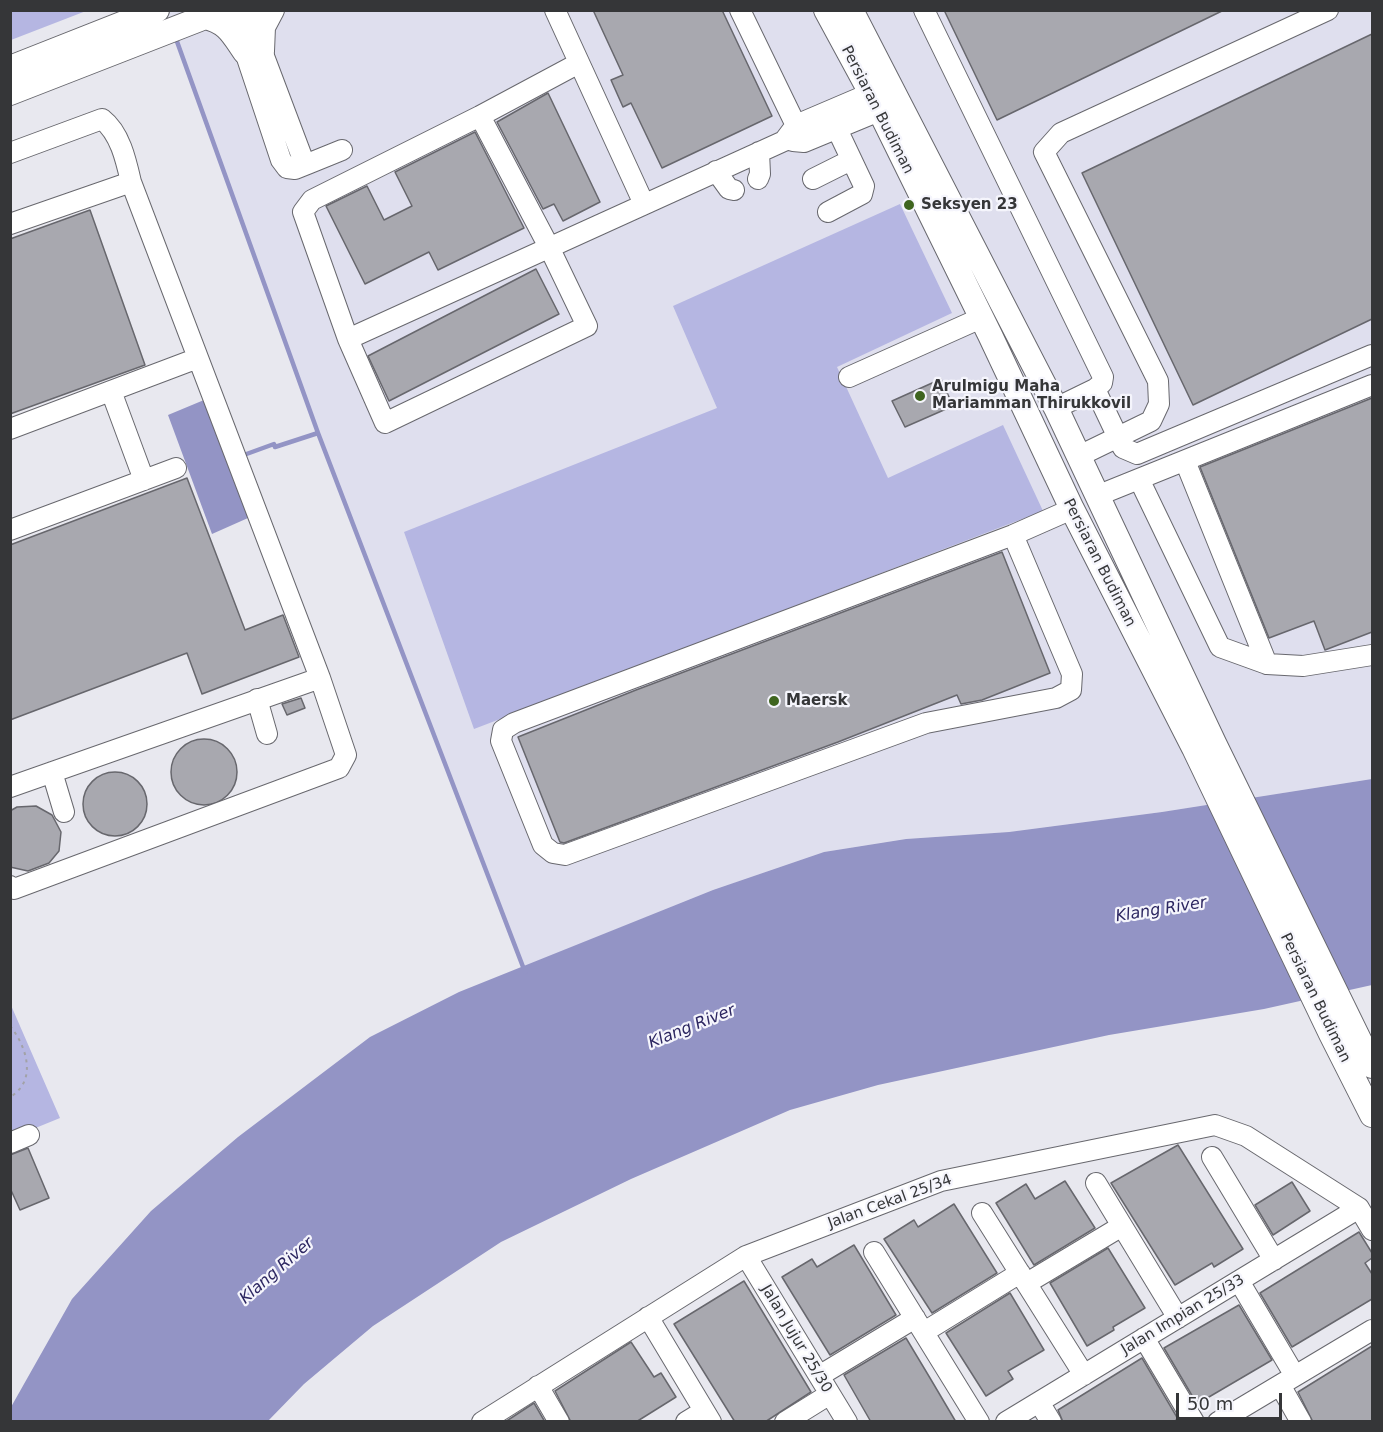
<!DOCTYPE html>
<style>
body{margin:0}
#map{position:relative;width:1383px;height:1432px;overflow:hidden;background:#e8e8ef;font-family:"DejaVu Sans",sans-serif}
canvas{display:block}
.frame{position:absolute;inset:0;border:12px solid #353638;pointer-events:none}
.scale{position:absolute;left:1176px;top:1393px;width:106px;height:27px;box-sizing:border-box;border:3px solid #353638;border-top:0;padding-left:8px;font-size:18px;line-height:21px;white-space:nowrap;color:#353638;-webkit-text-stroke:4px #f5f5fc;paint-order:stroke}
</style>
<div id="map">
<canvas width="1383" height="1432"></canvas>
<div class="frame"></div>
<div class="scale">50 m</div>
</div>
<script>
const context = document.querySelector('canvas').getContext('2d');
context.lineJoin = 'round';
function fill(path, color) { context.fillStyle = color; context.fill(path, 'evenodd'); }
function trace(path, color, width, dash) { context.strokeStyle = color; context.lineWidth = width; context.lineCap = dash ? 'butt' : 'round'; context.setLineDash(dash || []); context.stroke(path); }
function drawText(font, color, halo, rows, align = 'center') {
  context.font = font + ' "DejaVu Sans",sans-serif'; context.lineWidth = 4.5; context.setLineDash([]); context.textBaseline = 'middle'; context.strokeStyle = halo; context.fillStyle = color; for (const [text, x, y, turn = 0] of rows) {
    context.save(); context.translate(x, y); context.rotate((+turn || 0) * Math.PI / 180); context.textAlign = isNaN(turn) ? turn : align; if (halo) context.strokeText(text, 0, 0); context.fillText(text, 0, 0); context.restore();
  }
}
fill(new Path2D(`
 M 166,11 L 1372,11 L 1372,779 L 1162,812 L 1009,832 L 905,839 L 824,852 L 713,890 L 523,967 L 318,433 Z`), '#dfdfee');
fill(new Path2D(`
 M 11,10 L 86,10 L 86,11 L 11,40 Z
 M 900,204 L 952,313 L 837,367 L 888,478 L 1003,425 L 1043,511 L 474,729 L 404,532 L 717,408 L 673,306 Z
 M 10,1003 L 60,1118 L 11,1138 L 10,1138 Z`), '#b5b6e2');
fill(new Path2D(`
 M 204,400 L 248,518 L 212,534 L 168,415 Z
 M 1372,779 L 1372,985 L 1264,1009 L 1109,1035 L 878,1085 L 790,1110 L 631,1179 L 501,1242 L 373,1326 L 304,1384 L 268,1421 L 11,1422 L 11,1407 L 72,1299 L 151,1211 L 238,1137 L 370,1037 L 459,992 L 713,890 L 824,852 L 906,839 L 1009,832 L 1162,812 Z`), '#9394c5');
trace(new Path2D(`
 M 175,36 L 318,433 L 525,972
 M 241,456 L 274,444 L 275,447 L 318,433`), '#9394c5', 4.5);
const building = new Path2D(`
 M 593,10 L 722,10 L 772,116 L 662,168 L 631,103 L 623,107 L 611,80 L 623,75 Z
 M 944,10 L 1224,10 L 997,120 Z
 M 1372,34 L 1372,319 L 1193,405 L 1082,173 Z
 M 548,93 L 600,202 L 563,221 L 554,204 L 543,209 L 497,122 Z
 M 475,132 L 524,228 L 438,270 L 429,252 L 365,284 L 326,206 L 367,186 L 384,220 L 412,206 L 395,172 Z
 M 90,210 L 145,365 L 10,414 L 10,239 Z
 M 536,269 L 559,314 L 389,401 L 368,356 Z
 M 941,379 L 953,406 L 905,427 L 892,401 Z
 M 1372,398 L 1372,632 L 1325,650 L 1314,621 L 1269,638 L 1200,467 Z
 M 187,478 L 245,630 L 283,615 L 299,657 L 202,694 L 187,653 L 10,720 L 10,545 Z
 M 1002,552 L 1050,673 L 982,700 L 961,704 L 957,695 L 838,742 L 564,843 L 560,842 L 518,737 L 636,690 Z
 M 301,698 L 305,708 L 287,715 L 282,704 Z
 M171 772a33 33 0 1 1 66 0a33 33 0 1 1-66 0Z
 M83 804a32 32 0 1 1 64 0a32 32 0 1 1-64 0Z
 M 36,806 L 52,815 L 61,832 L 59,851 L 49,863 L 28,871 L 10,867 L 10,811 L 17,807 Z
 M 1178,1145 L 1243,1249 L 1214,1267 L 1212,1263 L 1175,1285 L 1111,1183 Z
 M 28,1148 L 49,1198 L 20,1210 L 10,1188 L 10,1155 Z
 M 1065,1181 L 1095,1228 L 1034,1265 L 996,1203 L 1026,1184 L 1035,1199 Z
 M 1292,1182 L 1310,1211 L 1273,1235 L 1255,1205 Z
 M 954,1204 L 997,1273 L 932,1313 L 884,1239 L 914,1220 L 918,1227 Z
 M 1359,1232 L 1372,1253 L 1372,1258 L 1365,1263 L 1372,1274 L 1372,1299 L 1292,1347 L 1260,1293 Z
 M 854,1245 L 896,1315 L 830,1355 L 782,1277 L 812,1259 L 817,1267 Z
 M 1108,1248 L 1145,1308 L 1113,1327 L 1114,1330 L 1087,1346 L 1050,1283 Z
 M 744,1281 L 811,1392 L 765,1422 L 735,1422 L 674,1324 Z
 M 1010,1293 L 1044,1350 L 1008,1371 L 1013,1379 L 986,1396 L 946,1333 Z
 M 1239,1305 L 1272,1360 L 1197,1404 L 1164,1348 Z
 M 906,1338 L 930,1378 L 956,1422 L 871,1422 L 844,1375 Z
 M 631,1342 L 654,1377 L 661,1373 L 676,1397 L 636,1422 L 571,1422 L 555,1391 Z
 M 1372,1346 L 1372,1422 L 1313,1422 L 1298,1392 Z
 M 1142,1358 L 1178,1419 L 1173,1422 L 1063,1422 L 1058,1410 Z
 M 534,1403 L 545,1422 L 505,1422 Z`);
fill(building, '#a8a8af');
trace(building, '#67676d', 1.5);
const minor = new Path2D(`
 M 238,10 L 245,52 L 281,160 L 287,168 L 295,169 L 305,165 L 262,51 L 253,10
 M 555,10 L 644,204
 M 740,10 L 804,142
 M 924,10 L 1103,377 L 1102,383 L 1095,389 L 1056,408
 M 579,63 L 480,116 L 312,200 L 303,212 L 348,339 L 784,141 L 796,125 L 871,93
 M 793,141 L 804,142 L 879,111
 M 10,153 L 102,119 C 120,133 126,160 131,182
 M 305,165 L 342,150
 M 716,171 L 729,189 L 734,190
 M 758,179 L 760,174 L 759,152
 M 813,179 L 851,160
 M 828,212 L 862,194 L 864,186 L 837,129
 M 10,224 L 131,182 L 320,678 L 346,755 L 339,768 L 14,889 L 10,886
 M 348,339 L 385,423 L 587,326 L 549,247 L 480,116
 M 849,377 L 981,318
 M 1095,389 L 1123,448 L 1137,454 L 1372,355
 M 111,391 L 144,480
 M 10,429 L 198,358
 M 1079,456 L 1151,421 L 1159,404 L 1158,381 L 1044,152 L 1061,133 L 1328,10
 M 1185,461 L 1267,664
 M 1139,479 L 1220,647 L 1267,664 L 1303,666 L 1372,655
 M 1099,495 L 1372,385
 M 10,530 L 176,468
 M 1013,535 L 1072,674 L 1071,690 L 1056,698 L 926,723 L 565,855 L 553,853 L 543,845 L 501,741 L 503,730 L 514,723 L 1013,535 L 1072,509
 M 257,699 L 267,734
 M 52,772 L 64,812
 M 10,787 L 320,678
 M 10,1143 L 29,1135
 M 1212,1157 L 1274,1260
 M 1096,1183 L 1178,1318
 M 982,1213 L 1084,1375
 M 874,1252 L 979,1422
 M 746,1256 L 847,1422
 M 1239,1281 L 1295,1376
 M 1027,1283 L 1122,1226
 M 648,1317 L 711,1422
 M 924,1332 L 1020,1273
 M 1144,1338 L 1194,1422
 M 819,1376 L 915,1318
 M 1280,1385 L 1301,1422
 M 538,1386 L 559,1422
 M 1039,1402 L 1051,1422
 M 482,1422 L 746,1256 L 941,1181 L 1215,1125 L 1246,1136 L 1359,1208 L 1372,1230
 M 686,1422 L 704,1411
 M 785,1422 L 830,1394
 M 1006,1422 L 1359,1208
 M 1218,1422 L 1372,1330`);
const major = new Path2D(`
 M 826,10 L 871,93 L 990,335 L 1072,509 L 1194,748 L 1331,1034 L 1372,1115
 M 851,10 L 1056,408 L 1214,743 L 1372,1066
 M 205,17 C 228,22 233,35 245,52
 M 262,51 L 263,27 L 272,10
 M 10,68 L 157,10
 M 10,93 L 223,10`);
trace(minor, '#68686e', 22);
trace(major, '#68686e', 26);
trace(new Path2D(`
 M 10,1026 C 22,1040 33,1066 23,1084 C 21,1089 14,1094 10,1098`), '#a2a2a7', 2, [3, 4.5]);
trace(minor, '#fff', 20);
trace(major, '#fff', 24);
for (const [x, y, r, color] of [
 [909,205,6,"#3f651f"],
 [920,396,6,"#3f651f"],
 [774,701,6,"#3f651f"]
]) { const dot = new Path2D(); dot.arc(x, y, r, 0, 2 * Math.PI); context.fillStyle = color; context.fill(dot); trace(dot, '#f5f5fc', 2); }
drawText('15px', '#353638', '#f5f5fc', [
 ["Persiaran Budiman",877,110,63],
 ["Persiaran Budiman",1099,563,63],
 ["Persiaran Budiman",1315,998,64],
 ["Jalan Cekal 25/34",890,1202,-20],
 ["Jalan Impian 25/33",1183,1315,-31],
 ["Jalan Jujur 25/30",796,1339,59]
]);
drawText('bold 15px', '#353638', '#f5f5fc', [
 ["Seksyen 23",921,205],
 ["Arulmigu Maha",932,387],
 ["Mariamman Thirukkovil",932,404],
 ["Maersk",786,701]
], 'left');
drawText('italic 16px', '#2c2661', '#f5f5fc', [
 ["Klang River",1161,910,-9],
 ["Klang River",692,1027,-22],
 ["Klang River",277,1271,-41]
]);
</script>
